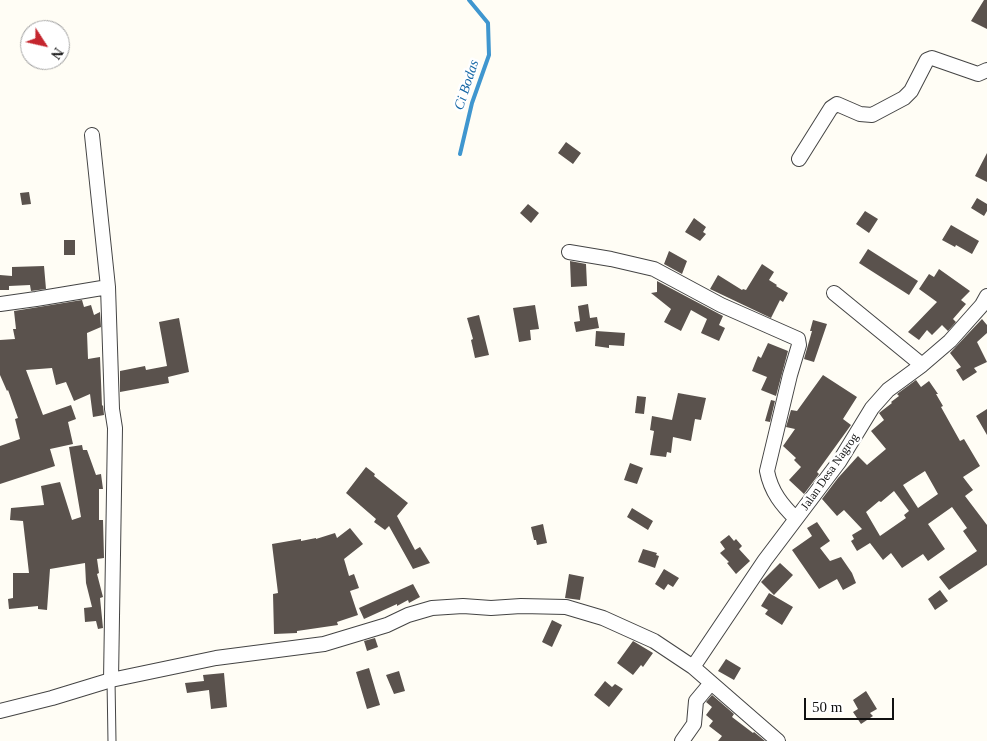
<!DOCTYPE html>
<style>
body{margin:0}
#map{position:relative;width:987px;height:741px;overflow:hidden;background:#fffdf5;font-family:Georgia,serif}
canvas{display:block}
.north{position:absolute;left:20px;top:20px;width:50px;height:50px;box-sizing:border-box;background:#fff;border:1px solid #a0a0a0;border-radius:50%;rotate:125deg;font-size:14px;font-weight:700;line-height:20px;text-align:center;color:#111}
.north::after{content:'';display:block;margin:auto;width:18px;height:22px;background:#c4262e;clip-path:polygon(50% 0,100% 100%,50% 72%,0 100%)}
.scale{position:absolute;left:804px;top:698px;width:90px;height:22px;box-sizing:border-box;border:2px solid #111;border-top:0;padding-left:6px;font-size:15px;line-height:18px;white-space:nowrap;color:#111;-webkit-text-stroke:4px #fff;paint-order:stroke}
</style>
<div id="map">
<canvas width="987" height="741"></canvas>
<div class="north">N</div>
<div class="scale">50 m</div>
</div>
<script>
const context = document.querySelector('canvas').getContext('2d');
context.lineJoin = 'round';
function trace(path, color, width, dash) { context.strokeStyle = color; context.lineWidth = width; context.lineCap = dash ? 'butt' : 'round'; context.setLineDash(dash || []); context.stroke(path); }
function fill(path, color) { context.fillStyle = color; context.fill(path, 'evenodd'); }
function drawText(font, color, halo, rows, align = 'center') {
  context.font = font + ' Georgia,serif'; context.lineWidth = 5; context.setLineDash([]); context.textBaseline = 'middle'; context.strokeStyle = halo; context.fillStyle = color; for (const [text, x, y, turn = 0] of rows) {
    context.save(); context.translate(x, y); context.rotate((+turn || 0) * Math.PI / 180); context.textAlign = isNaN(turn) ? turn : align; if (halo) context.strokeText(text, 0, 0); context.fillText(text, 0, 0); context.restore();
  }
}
trace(new Path2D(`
 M 460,154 L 472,103 L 489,55 L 488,23 L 469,0`), '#3f96cf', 4);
fill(new Path2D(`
 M 984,0 L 987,0 L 987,29 L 971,21 Z
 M 566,142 L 581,153 L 573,164 L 558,153 Z
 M 987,153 L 987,182 L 975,176 Z
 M 29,192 L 31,204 L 22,205 L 20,193 Z
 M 977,198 L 987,204 L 987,211 L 984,216 L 971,208 Z
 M 528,204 L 539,213 L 531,223 L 520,213 Z
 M 865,211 L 878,219 L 869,233 L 856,224 Z
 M 694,218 L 706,227 L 703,232 L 706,234 L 700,241 L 685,232 Z
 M 951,225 L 979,241 L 972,254 L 956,245 L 955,247 L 942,240 Z
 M 64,240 L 75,240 L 75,255 L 64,255 Z
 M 868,249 L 918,281 L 909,295 L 859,263 Z
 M 669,251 L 687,261 L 682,274 L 664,264 Z
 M 570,261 L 586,264 L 587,286 L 571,287 Z
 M 762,264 L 774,272 L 769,280 L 777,285 L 776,286 L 788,293 L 783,302 L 780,300 L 771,318 L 710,289 L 718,275 L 742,290 L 743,289 L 746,290 Z
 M 44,266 L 46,289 L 31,291 L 30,285 L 9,286 L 9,290 L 0,290 L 0,275 L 12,276 L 12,267 Z
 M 939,269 L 970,291 L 961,300 L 966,304 L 953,319 L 956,322 L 948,331 L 942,325 L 932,335 L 927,330 L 919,340 L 908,332 L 937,302 L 919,289 L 929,274 L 934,277 Z
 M 657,281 L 723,316 L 719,325 L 725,328 L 719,341 L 701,333 L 707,319 L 691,310 L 681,331 L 664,322 L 671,309 L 651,293 L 657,292 Z
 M 82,300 L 84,307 L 91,305 L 94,315 L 100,312 L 101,327 L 87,333 L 88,359 L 100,357 L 102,406 L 103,405 L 104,415 L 93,417 L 90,394 L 74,401 L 66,382 L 56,385 L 52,368 L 26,370 L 43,415 L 71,405 L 76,419 L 68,422 L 73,444 L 50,449 L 55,466 L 0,484 L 0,446 L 20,439 L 15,419 L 18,418 L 8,390 L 7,391 L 0,375 L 0,340 L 15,339 L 13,329 L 16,329 L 14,311 Z
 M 588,304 L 590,318 L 597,317 L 599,328 L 576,332 L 574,322 L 580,321 L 578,306 Z
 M 535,305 L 539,329 L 530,330 L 531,340 L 519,342 L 513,308 Z
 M 479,315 L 489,355 L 475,358 L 471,340 L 473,339 L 467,318 Z
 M 179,318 L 189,372 L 168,377 L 169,383 L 120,392 L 120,371 L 145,366 L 146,370 L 167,366 L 159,322 Z
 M 982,319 L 987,325 L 987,333 L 977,342 L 987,362 L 974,368 L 977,372 L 963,381 L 956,370 L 961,367 L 950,353 Z
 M 813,320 L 827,324 L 814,362 L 804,359 L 812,331 L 810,331 Z
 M 596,331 L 625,333 L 624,346 L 609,345 L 609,348 L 595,346 Z
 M 768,343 L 788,351 L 776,396 L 761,390 L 767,377 L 752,371 L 758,356 L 761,358 Z
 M 823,375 L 857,397 L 843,419 L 851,425 L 817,472 L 819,474 L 804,494 L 789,480 L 801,467 L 794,460 L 796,458 L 783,446 L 795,429 L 786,427 L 791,410 L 797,411 Z
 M 916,380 L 921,387 L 929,381 L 938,394 L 936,394 L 943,406 L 941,407 L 960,441 L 964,439 L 980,466 L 963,477 L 973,490 L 965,496 L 987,525 L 987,565 L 949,590 L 939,577 L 977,551 L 963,531 L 967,528 L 952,507 L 928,524 L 945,549 L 928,561 L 923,554 L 902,568 L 891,553 L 883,560 L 870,543 L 857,551 L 851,541 L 854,539 L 852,535 L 862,529 L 844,510 L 837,516 L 822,499 L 838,478 L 858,456 L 867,465 L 886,449 L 871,431 L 884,420 L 879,413 L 892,403 L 891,402 L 899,396 L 897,394 ZM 925,471 L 938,494 L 918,508 L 903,485 ZM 894,491 L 909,511 L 904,515 L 906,518 L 880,536 L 866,512 L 879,501 L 881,502 Z
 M 678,393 L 706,398 L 701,420 L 695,419 L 691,441 L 673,437 L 671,453 L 667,452 L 666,457 L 650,455 L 654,431 L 650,430 L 652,416 L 672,420 Z
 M 637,396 L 646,397 L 644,414 L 635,413 Z
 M 771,400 L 775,401 L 770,422 L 765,421 Z
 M 987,409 L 987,435 L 976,416 Z
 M 82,445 L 83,450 L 87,450 L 96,475 L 101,474 L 103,489 L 99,489 L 99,520 L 103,520 L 104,558 L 97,559 L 99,573 L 97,574 L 103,597 L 100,598 L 103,628 L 98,629 L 96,621 L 85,622 L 84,608 L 92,607 L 86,583 L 85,563 L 50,569 L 47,610 L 38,609 L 38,606 L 9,609 L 8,599 L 13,598 L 13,573 L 29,573 L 23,521 L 10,520 L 11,508 L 44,505 L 41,486 L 60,482 L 72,520 L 81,517 L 69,447 Z
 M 630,463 L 643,468 L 637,484 L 624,480 Z
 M 366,467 L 375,474 L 374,476 L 408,503 L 397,516 L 415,550 L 420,547 L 430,563 L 413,569 L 389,526 L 385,530 L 374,522 L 376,519 L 346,493 Z
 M 632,508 L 653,521 L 648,530 L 627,517 Z
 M 817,522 L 830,541 L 820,548 L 830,561 L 841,557 L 852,573 L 856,583 L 843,590 L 837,579 L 819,589 L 792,550 L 812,536 L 807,528 Z
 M 543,524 L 547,543 L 537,545 L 536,540 L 534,540 L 531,527 Z
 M 350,528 L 363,544 L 344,559 L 349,576 L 354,574 L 359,588 L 350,591 L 358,615 L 337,622 L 338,625 L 297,631 L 297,633 L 274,634 L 273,594 L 278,593 L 272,544 L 301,539 L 301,541 L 316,538 L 316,539 L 335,533 L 337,538 Z
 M 729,535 L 734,541 L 736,539 L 742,546 L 739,549 L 750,561 L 736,574 L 727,563 L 729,562 L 720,553 L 725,549 L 720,542 Z
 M 643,549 L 657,553 L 656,555 L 659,556 L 655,568 L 638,562 Z
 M 780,563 L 793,575 L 774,595 L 761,582 Z
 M 664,569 L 679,578 L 673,587 L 668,584 L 664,590 L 655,584 Z
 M 569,574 L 584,577 L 580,600 L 565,598 Z
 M 413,584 L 420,597 L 409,603 L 408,600 L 397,606 L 397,604 L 364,619 L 359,608 Z
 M 940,590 L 948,601 L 935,610 L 928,599 Z
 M 769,593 L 793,607 L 782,625 L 765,614 L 768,610 L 761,606 Z
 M 552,620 L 562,625 L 552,647 L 542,642 Z
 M 375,638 L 378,647 L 367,651 L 364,641 Z
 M 633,641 L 653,653 L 643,667 L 641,665 L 633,675 L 617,663 Z
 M 726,659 L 741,668 L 734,680 L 718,671 Z
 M 369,668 L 380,705 L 367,709 L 356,672 Z
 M 399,671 L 405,691 L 394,694 L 386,675 Z
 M 224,673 L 227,707 L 211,709 L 209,690 L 187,693 L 185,683 L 204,681 L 203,675 Z
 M 605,681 L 612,687 L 615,684 L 623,689 L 609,707 L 594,695 Z
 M 866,691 L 877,709 L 870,713 L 873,716 L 861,724 L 853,712 L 858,709 L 853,700 Z
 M 712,695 L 734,714 L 732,717 L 753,733 L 754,732 L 765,741 L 718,741 L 722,736 L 709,726 L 713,721 L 706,715 L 712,707 L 706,702 Z`), '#5a524d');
const lane = new Path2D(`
 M 111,680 L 112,741`);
const street = new Path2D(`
 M 92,135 L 108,287
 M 799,159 L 831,108 L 837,104 L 860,114 L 872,115 L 904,98 L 911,91 L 927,60 L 932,58 L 978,74 L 987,70
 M 569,252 L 611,259 L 654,269 L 721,305 L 798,339 L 799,345 L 790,375 L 767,471 C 771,492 782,505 796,519
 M 834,293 L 922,365
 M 0,304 L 36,299 L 108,287 L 112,409 L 115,428 L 111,680
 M 693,667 L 765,560 L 839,462 L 872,408 L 888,390 L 922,365 L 950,341 L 982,305 L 987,296
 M 0,711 L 52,698 L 111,680 L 216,658 L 324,644 L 387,625 L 408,615 L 432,608 L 463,606 L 491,608 L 521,606 L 566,607 L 603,618 L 654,641 L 693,667 L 778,741
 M 682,741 L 694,724 L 696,701 L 711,683`);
trace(lane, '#444', 9);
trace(street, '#444', 16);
trace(lane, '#fff', 7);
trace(street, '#fff', 14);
drawText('12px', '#111', '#fff', [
 ["Jalan Desa Nagrog",830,472,-55]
]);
drawText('italic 14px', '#1768a6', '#fff', [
 ["Ci Bodas",467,85,-72]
]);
</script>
